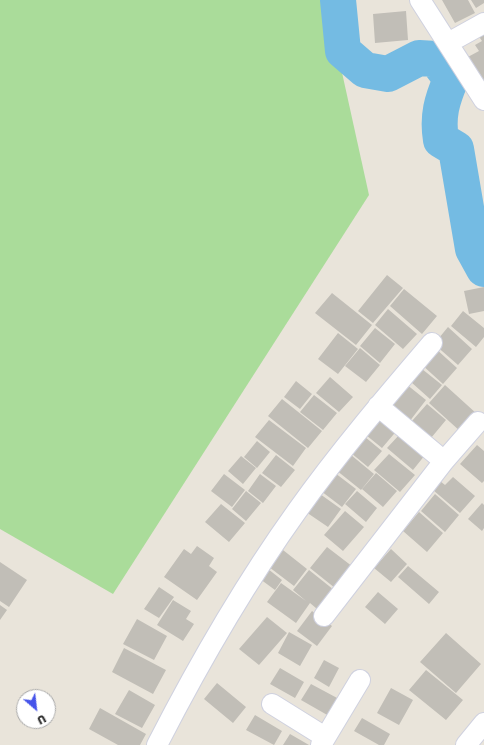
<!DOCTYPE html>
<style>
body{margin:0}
#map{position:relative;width:484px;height:745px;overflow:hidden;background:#e9e4da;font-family:Rubik,sans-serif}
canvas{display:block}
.north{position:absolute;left:16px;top:689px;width:40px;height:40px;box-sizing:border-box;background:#fff;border:1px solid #a9a9a9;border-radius:50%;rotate:152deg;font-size:11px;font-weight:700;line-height:16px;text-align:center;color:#272727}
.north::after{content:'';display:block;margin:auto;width:14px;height:18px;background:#4654ea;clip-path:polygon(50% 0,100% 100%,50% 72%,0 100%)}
</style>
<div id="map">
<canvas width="484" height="745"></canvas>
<div class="north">U</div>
</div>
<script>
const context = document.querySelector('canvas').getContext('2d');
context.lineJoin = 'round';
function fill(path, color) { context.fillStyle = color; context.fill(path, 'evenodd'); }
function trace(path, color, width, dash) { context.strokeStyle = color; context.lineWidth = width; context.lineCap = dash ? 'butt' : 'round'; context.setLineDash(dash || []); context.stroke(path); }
fill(new Path2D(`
 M 0,0 L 326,0 L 369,195 L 113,594 L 0,529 Z`), '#aadc9a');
trace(new Path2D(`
 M 338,0 L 343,51 L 365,70 L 388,74 L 419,58 L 436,59 L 451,79 C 442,100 437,116 441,140 L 456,149 L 473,249 L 484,269`), '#74bbe3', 36);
fill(new Path2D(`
 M 442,0 L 468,0 L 475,13 L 455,23 Z
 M 471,0 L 484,0 L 484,3 L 476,8 Z
 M 406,11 L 408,40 L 375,43 L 373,14 Z
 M 484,31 L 484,83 L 466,58 L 479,51 L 475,45 L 482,41 L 478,35 Z
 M 387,275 L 403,288 L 373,323 L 358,311 Z
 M 484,287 L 484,311 L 469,314 L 464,291 Z
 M 404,289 L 437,316 L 422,334 L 390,306 Z
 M 332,293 L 372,325 L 356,345 L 315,313 Z
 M 388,309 L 417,334 L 403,349 L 375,325 Z
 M 463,311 L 484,328 L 484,337 L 476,347 L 451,326 Z
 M 448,327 L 472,349 L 458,365 L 434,344 Z
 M 375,328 L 395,344 L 380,363 L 360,346 Z
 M 338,333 L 358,349 L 338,374 L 318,359 Z
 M 360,348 L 380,365 L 366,382 L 345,366 Z
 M 435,348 L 457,368 L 443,384 L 421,364 Z
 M 422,369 L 442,385 L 430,399 L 411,382 Z
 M 330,377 L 353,397 L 339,412 L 316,393 Z
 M 296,381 L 312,394 L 300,409 L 284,397 Z
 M 406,384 L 426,400 L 409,422 L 388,406 Z
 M 445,385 L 477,414 L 461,432 L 429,403 Z
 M 314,395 L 337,413 L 323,430 L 300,412 Z
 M 282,399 L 322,431 L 308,448 L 268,416 Z
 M 427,404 L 446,420 L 431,438 L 412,421 Z
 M 377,411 L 399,428 L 382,448 L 361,431 Z
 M 269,420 L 306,448 L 293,466 L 255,437 Z
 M 359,432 L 382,451 L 368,467 L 345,448 Z
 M 400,434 L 425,455 L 413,470 L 387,448 Z
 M 257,441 L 270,452 L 257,468 L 244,457 Z
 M 477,445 L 484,451 L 484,481 L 482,483 L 460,464 Z
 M 345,450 L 374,474 L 361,490 L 331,466 Z
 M 389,454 L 415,475 L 400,492 L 374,470 Z
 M 276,455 L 295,470 L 281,487 L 262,473 Z
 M 241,456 L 256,468 L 243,484 L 228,471 Z
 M 335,473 L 356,489 L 342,507 L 321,491 Z
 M 376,473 L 397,491 L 383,507 L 362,489 Z
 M 224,474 L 245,490 L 232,507 L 211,491 Z
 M 260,474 L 276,486 L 263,503 L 248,491 Z
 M 453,477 L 475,496 L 460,513 L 433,490 L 440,481 L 445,485 Z
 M 246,491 L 261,503 L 246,521 L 232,509 Z
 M 357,491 L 377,508 L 366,522 L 345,504 Z
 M 320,494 L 341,509 L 328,527 L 306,512 Z
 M 435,494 L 459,515 L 445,532 L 421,511 Z
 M 482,503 L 484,505 L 484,528 L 482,531 L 468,519 Z
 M 221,504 L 245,523 L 229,542 L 205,522 Z
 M 345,511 L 364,527 L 343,551 L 324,535 Z
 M 419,512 L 443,533 L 427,552 L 403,531 Z
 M 197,546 L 214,558 L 209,566 L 217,572 L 197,600 L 164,577 L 184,549 L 191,554 Z
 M 327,547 L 357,570 L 340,592 L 310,568 Z
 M 391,549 L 407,564 L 391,582 L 374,568 Z
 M 283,550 L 307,569 L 294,586 L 269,567 Z
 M 0,562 L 27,580 L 9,607 L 0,601 Z
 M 408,566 L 439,592 L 429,604 L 398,577 Z
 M 268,569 L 282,580 L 275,590 L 260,579 Z
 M 309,570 L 339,594 L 323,614 L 310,603 L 296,623 L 267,602 L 281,583 L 306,601 L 293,590 Z
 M 159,587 L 174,597 L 159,618 L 144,609 Z
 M 378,592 L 398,609 L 385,624 L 365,607 Z
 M 173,600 L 191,611 L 186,619 L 194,624 L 183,641 L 157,625 Z
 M 0,605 L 7,610 L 0,620 Z
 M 312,611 L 332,626 L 317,646 L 297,631 Z
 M 267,617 L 287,633 L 259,665 L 239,649 Z
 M 137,619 L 167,636 L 154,660 L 123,644 Z
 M 289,632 L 312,645 L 300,666 L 278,653 Z
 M 446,633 L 481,664 L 456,693 L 420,662 Z
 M 124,648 L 166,670 L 153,694 L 112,672 Z
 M 324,660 L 339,668 L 329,687 L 314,678 Z
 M 280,668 L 304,682 L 295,698 L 270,684 Z
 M 426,670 L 463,700 L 446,720 L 409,690 Z
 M 217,683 L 246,707 L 233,723 L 204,699 Z
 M 311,684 L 339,699 L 329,716 L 301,700 Z
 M 391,688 L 413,700 L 399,725 L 377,713 Z
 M 129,690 L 155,705 L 142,728 L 115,714 Z
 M 100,708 L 146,734 L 140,745 L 118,745 L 89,729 Z
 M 255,715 L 282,731 L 274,745 L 246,730 Z
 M 362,718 L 390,734 L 384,745 L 379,745 L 354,731 Z
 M 290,734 L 309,745 L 283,745 Z`), '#c1beb7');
const minor = new Path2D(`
 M 420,0 L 484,100
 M 448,43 L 484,23
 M 378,406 L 444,461
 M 324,616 L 444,461 L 478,422
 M 272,704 L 325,737
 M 157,745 C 198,665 244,585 297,511 C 339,452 385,398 432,343
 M 321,745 L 360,680
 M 466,745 L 484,723`);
trace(minor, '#cfd1df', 22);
trace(minor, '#fff', 20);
</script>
